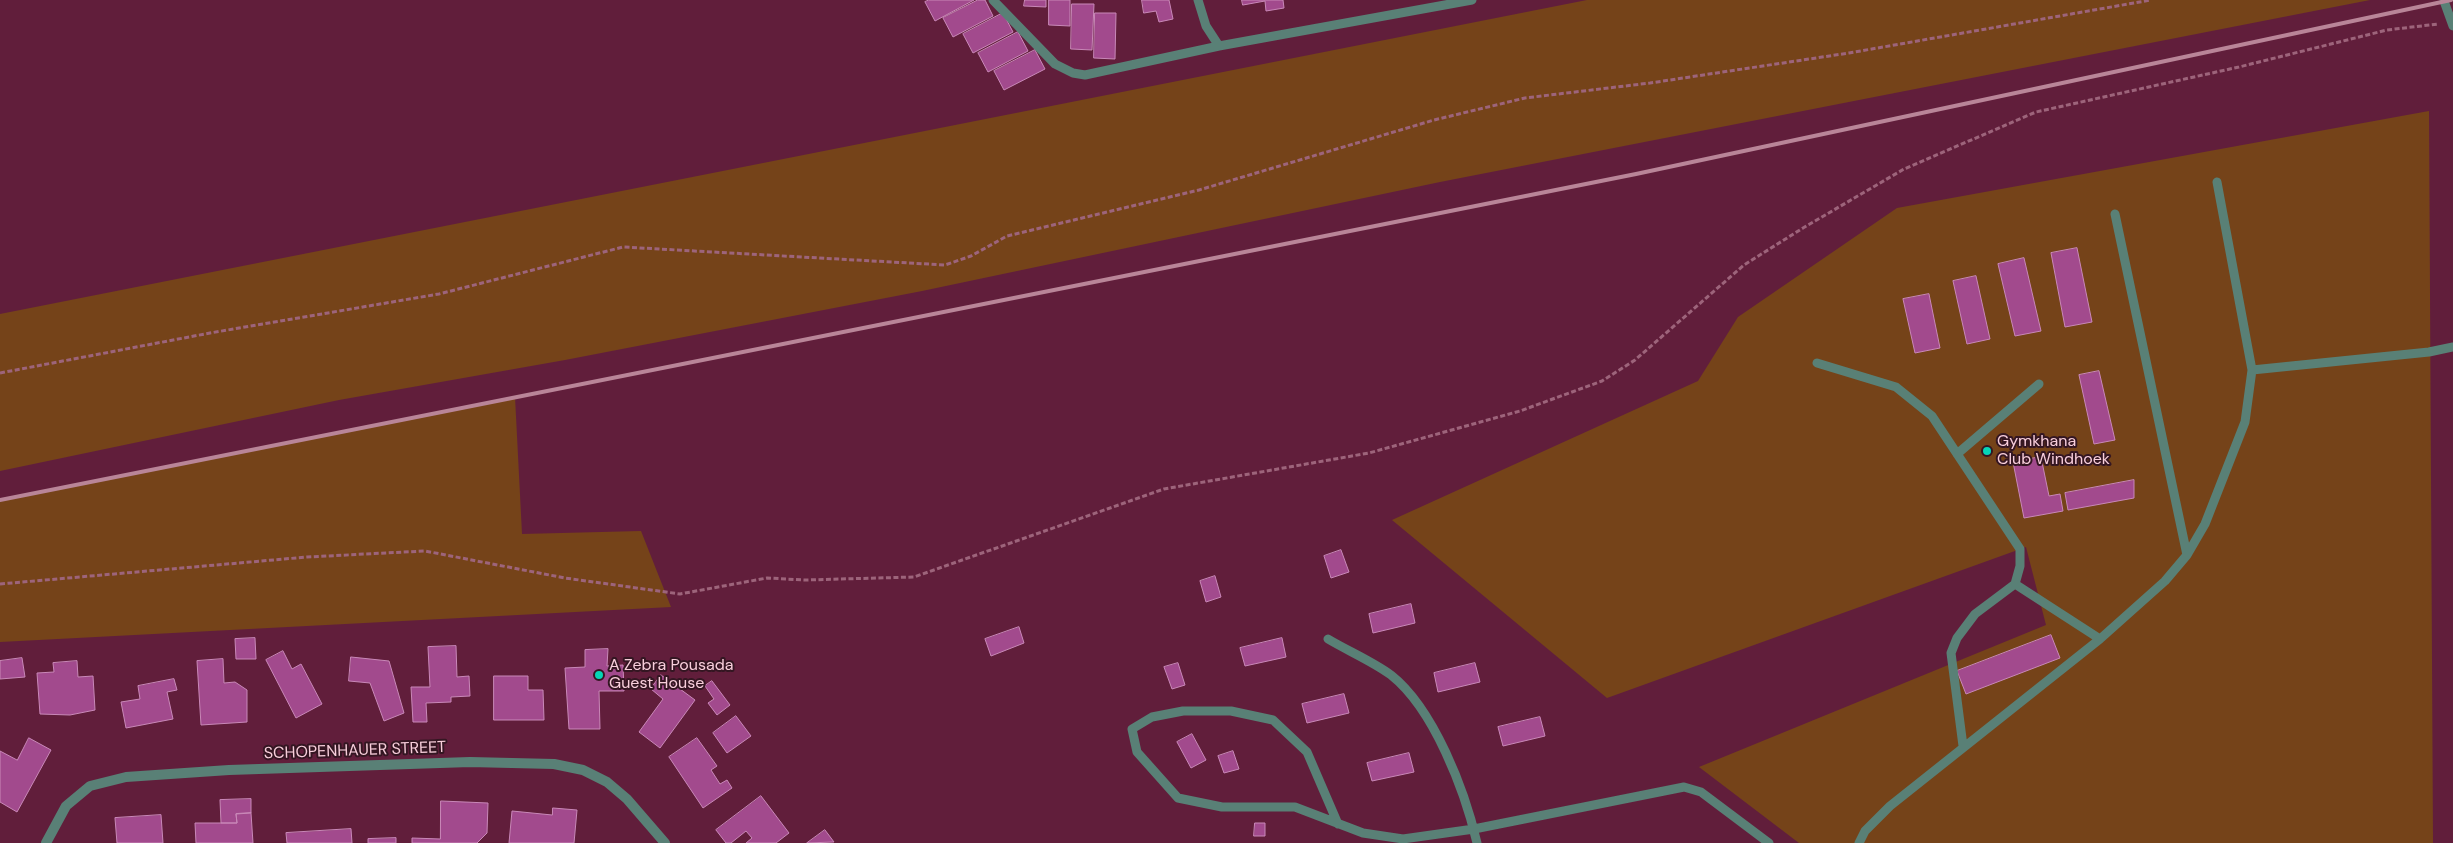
<!DOCTYPE html>
<style>
body{margin:0}
canvas{display:block;background:#611e3b}
</style>
<canvas width="2453" height="843"></canvas>
<script>
const context = document.querySelector('canvas').getContext('2d');
context.lineJoin = 'round';
function fill(path, color) { context.fillStyle = color; context.fill(path, 'evenodd'); }
function trace(path, color, width, dash) { context.strokeStyle = color; context.lineWidth = width; context.lineCap = dash ? 'butt' : 'round'; context.setLineDash(dash || []); context.stroke(path); }
function drawText(font, color, halo, rows, align = 'center') {
  context.font = font + ' "DM Sans",sans-serif'; context.lineWidth = 4; context.setLineDash([]); context.textBaseline = 'middle'; context.strokeStyle = halo; context.fillStyle = color; for (const [text, x, y, turn = 0] of rows) {
    context.save(); context.translate(x, y); context.rotate((+turn || 0) * Math.PI / 180); context.textAlign = isNaN(turn) ? turn : align; if (halo) context.strokeText(text, 0, 0); context.fillText(text, 0, 0); context.restore();
  }
}
fill(new Path2D(`
 M 1587,0 L 2370,0 L 1440,182 L 922,291 L 565,360 L 339,400 L 0,471 L 0,314 Z
 M 2429,111 L 2433,843 L 1799,843 L 1699,767 L 2046,625 L 2026,547 L 1607,698 L 1392,520 L 1698,381 L 1738,317 L 1897,208 Z
 M 515,397 L 522,534 L 641,531 L 671,607 L 0,642 L 0,499 Z`), '#754319');
const building = new Path2D(`
 M 929,0 L 974,0 L 935,21 L 925,2 Z
 M 978,0 L 985,0 L 993,16 L 953,37 L 943,18 Z
 M 1025,0 L 1046,0 L 1046,7 L 1024,6 Z
 M 1049,0 L 1070,0 L 1070,26 L 1049,25 Z
 M 1142,0 L 1169,0 L 1173,19 L 1159,22 L 1156,11 L 1144,13 Z
 M 1242,0 L 1283,0 L 1284,8 L 1266,11 L 1265,1 L 1243,5 Z
 M 1072,4 L 1094,4 L 1092,50 L 1071,49 Z
 M 1003,13 L 1013,32 L 973,53 L 963,34 Z
 M 1095,13 L 1116,13 L 1115,59 L 1094,58 Z
 M 1018,32 L 1028,51 L 988,72 L 978,53 Z
 M 1035,50 L 1045,69 L 1004,90 L 994,71 Z
 M 2077,248 L 2092,322 L 2065,327 L 2051,253 Z
 M 2024,258 L 2041,331 L 2015,336 L 1998,264 Z
 M 1976,276 L 1990,339 L 1967,344 L 1953,281 Z
 M 1929,294 L 1940,348 L 1915,353 L 1903,299 Z
 M 2099,371 L 2115,440 L 2094,444 L 2079,375 Z
 M 2041,457 L 2049,496 L 2060,494 L 2063,511 L 2024,518 L 2013,462 Z
 M 2134,480 L 2134,498 L 2068,510 L 2065,493 Z
 M 1341,550 L 1349,572 L 1331,578 L 1324,556 Z
 M 1215,576 L 1221,597 L 1206,602 L 1200,581 Z
 M 1411,604 L 1415,623 L 1373,633 L 1369,614 Z
 M 1019,627 L 1024,643 L 991,656 L 985,639 Z
 M 2051,635 L 2060,658 L 1966,694 L 1957,671 Z
 M 255,638 L 256,659 L 236,659 L 235,639 Z
 M 1282,638 L 1286,657 L 1245,666 L 1240,648 Z
 M 456,646 L 457,677 L 469,676 L 470,696 L 451,697 L 451,702 L 426,703 L 427,722 L 413,722 L 411,687 L 430,687 L 428,647 Z
 M 608,649 L 607,666 L 623,665 L 624,691 L 599,691 L 600,729 L 569,729 L 565,668 L 585,667 L 585,650 Z
 M 283,651 L 292,669 L 301,664 L 322,704 L 296,718 L 266,660 Z
 M 351,657 L 389,661 L 404,713 L 384,721 L 370,683 L 349,681 Z
 M 22,658 L 25,677 L 0,679 L 0,661 Z
 M 223,659 L 224,683 L 235,682 L 247,690 L 247,722 L 201,725 L 197,661 Z
 M 77,661 L 78,677 L 93,676 L 95,710 L 70,715 L 40,714 L 37,673 L 54,672 L 53,663 Z
 M 1178,663 L 1185,685 L 1172,689 L 1164,667 Z
 M 1475,663 L 1480,682 L 1438,692 L 1434,673 Z
 M 661,675 L 695,700 L 660,748 L 639,732 L 663,699 L 651,689 Z
 M 494,676 L 528,676 L 528,690 L 543,690 L 544,720 L 494,720 Z
 M 174,679 L 177,690 L 167,692 L 173,719 L 126,728 L 121,702 L 140,699 L 138,686 Z
 M 712,681 L 730,705 L 717,715 L 708,703 L 714,699 L 705,686 Z
 M 1344,694 L 1349,713 L 1307,723 L 1302,704 Z
 M 736,716 L 751,736 L 727,753 L 713,733 Z
 M 1540,717 L 1545,736 L 1503,746 L 1498,727 Z
 M 1192,734 L 1206,760 L 1191,768 L 1177,742 Z
 M 29,738 L 51,750 L 17,812 L 0,802 L 0,751 L 17,760 Z
 M 697,738 L 717,766 L 711,770 L 720,784 L 727,780 L 732,788 L 703,808 L 669,757 Z
 M 1233,751 L 1239,769 L 1224,773 L 1218,756 Z
 M 1409,753 L 1414,772 L 1372,781 L 1367,763 Z
 M 761,796 L 789,833 L 776,843 L 746,843 L 752,838 L 746,831 L 731,843 L 726,843 L 716,830 Z
 M 251,799 L 251,813 L 236,814 L 237,823 L 221,823 L 220,800 Z
 M 441,801 L 488,803 L 487,833 L 477,843 L 412,843 L 412,838 L 440,839 Z
 M 553,808 L 577,810 L 574,843 L 509,843 L 512,811 L 552,815 Z
 M 251,813 L 253,843 L 196,843 L 195,823 L 237,823 L 236,814 Z
 M 161,815 L 163,843 L 117,843 L 115,818 Z
 M 1255,823 L 1265,823 L 1265,836 L 1254,836 Z
 M 351,829 L 352,843 L 287,843 L 286,833 Z
 M 825,830 L 834,842 L 807,843 Z
 M 396,838 L 396,843 L 368,843 L 368,839 Z`);
fill(building, '#a24a8d');
trace(building, '#c988b8', 1);
trace(new Path2D(`
 M 0,373 L 210,333 L 439,294 L 623,247 L 945,265 L 971,256 L 1007,236 L 1199,190 L 1434,120 L 1525,98 L 1650,83 L 1849,53 L 2151,0
 M 0,584 L 307,557 L 425,551 L 565,578 L 680,594 L 767,578 L 805,580 L 914,577 L 1164,489 L 1369,453 L 1520,411 L 1602,381 L 1635,360 L 1744,265 L 1803,228 L 1904,169 L 2036,112 L 2239,67 L 2387,30 L 2438,24`), '#9d647b', 3, [5, 2.5]);
trace(new Path2D(`
 M 993,0 L 1055,64 L 1073,73 L 1085,75 L 1219,46 L 1472,0
 M 1198,0 L 1206,26 L 1219,46
 M 2444,1 L 2453,26
 M 2115,214 L 2187,555
 M 1817,363 L 1896,387 L 1932,416 L 2020,549 L 2020,566 L 2015,584 L 1975,614 L 1957,638 L 1951,653 L 1963,746
 M 2252,370 L 2429,352 L 2453,347
 M 1957,454 L 2039,384
 M 2015,584 L 2100,639
 M 1328,639 C 1348,651 1372,661 1391,675 C 1434,709 1465,791 1477,843
 M 1338,824 L 1307,752 L 1273,720 L 1231,711 L 1183,711 L 1152,717 L 1132,729 L 1137,752 L 1178,798 L 1222,807 L 1295,807 L 1363,833 L 1403,839 L 1474,829 L 1684,787 L 1701,792 L 1769,843
 M 1859,843 L 1865,831 L 1890,806 L 2100,639 L 2165,581 L 2187,555 L 2205,524 L 2245,422 L 2252,370 L 2217,182`), '#598076', 9);
trace(new Path2D(`
 M 46,843 L 66,806 L 90,786 L 126,777 L 229,770 L 470,762 L 554,764 L 583,770 L 607,782 L 627,799 L 665,843`), '#598076', 10);
trace(new Path2D(`
 M 0,500 L 1636,174 L 2451,0`), '#b98598', 4);
for (const [x, y, r, color] of [
 [1987,451,5,"#06d5b6"],
 [599,675,5,"#06d5b6"]
]) { const dot = new Path2D(); dot.arc(x, y, r, 0, 2 * Math.PI); context.fillStyle = color; context.fill(dot); trace(dot, '#341622', 2); }
drawText('16px', '#f8cedb', '#341622', [
 ["Gymkhana",1997,442],
 ["Club Windhoek",1997,460],
 ["A Zebra Pousada",609,666],
 ["Guest House",609,684]
], 'left');
drawText('16px', '#f8cedb', '#341622', [
 ["SCHOPENHAUER STREET",355,751,-2]
]);
</script>
